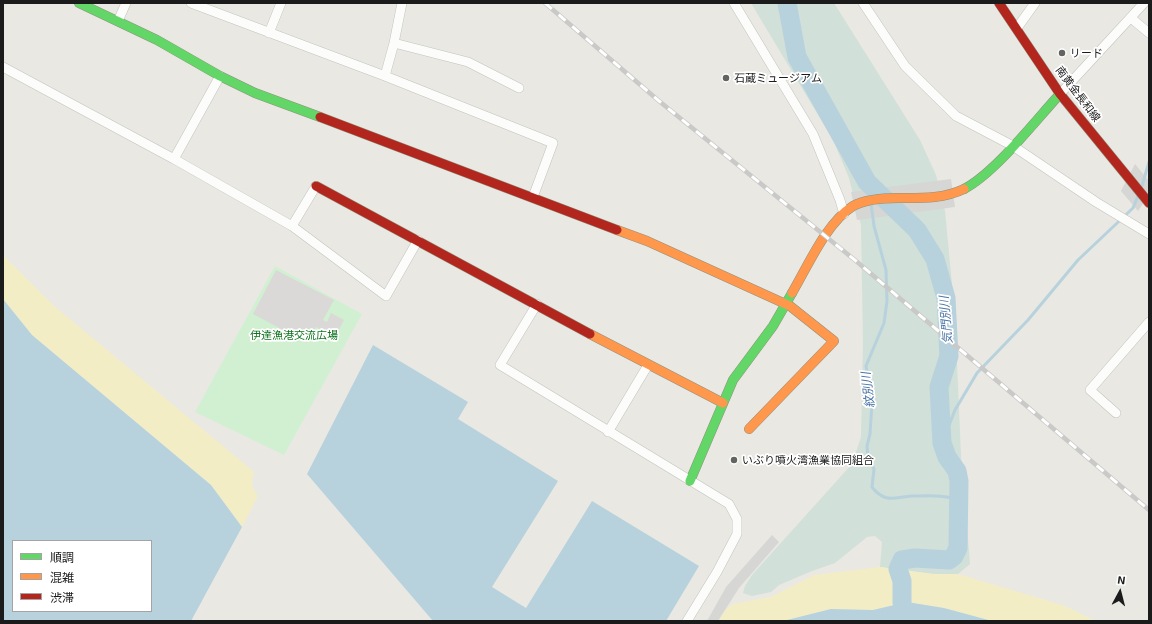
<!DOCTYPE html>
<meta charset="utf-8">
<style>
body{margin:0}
#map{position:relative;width:1152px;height:624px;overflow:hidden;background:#e9e8e3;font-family:"Exo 2","Noto Sans JP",sans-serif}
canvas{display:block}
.frame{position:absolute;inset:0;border:4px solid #1b1b1b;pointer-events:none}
.legend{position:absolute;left:12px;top:540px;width:140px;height:72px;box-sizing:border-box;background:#fff;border:1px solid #a4a4a4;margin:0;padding:5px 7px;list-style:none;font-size:12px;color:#1b1b1b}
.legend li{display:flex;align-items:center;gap:8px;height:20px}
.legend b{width:20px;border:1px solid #a4a4a4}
.north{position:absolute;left:1100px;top:572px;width:40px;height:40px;-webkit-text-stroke:3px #fff;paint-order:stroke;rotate:7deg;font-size:11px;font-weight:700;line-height:16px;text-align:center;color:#1b1b1b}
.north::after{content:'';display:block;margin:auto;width:14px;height:18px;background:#1b1b1b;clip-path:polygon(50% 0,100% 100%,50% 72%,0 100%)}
</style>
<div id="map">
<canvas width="1152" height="624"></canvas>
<div class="frame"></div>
<ul class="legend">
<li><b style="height:5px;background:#63d668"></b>順調</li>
<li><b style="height:5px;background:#ff974d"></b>混雑</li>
<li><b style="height:5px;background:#b3261e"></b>渋滞</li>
</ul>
<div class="north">N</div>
</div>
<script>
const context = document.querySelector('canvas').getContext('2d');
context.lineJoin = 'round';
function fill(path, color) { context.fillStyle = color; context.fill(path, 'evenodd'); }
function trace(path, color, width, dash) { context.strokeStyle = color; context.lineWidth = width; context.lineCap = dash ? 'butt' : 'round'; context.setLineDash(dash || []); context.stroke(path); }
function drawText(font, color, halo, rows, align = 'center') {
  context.font = font + ' "Exo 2","Noto Sans JP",sans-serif'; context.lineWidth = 3.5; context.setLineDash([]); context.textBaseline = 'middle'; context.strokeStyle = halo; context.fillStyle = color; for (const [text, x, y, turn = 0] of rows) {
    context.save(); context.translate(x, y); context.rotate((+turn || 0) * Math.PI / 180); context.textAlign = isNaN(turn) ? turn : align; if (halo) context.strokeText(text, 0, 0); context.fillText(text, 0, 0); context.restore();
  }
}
fill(new Path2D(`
 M 751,3 L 834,3 L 920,140 L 936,175 L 945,211 L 955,316 L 961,456 L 970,564 L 958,574 L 933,574 L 880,567 L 882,542 L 875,536 L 867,537 L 835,563 L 812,571 L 779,585 L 771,592 L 752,596 L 743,593 L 745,586 L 752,575 L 852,464 L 861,437 L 863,342 L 861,225 L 849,178 L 833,140 Z`), '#d1e0d8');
fill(new Path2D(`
 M 3,255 L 54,306 L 254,472 C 251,482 251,487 258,496 L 242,527 L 211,485 L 32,335 L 3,299 Z
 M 880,567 L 933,574 L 958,574 L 1065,606 L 1096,621 L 992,621 L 944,608 L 907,602 L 873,610 L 831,609 L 783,621 L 718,621 L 725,610 L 733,604 L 771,597 L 814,575 Z`), '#f3edc6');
fill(new Path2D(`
 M 275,266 L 362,314 L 284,455 L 195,412 Z`), '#d1f0d2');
fill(new Path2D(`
 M 276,270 L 334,300 L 323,320 L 327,322 L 331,313 L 344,320 L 335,337 L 316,327 L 307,343 L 253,314 Z`), '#dad9d7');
fill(new Path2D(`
 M 3,299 L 32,335 L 211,485 L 242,527 L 191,621 L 3,621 ZM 13,541 L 151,541 L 151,611 L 13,611 Z
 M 373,345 L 468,402 L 458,419 L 558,481 L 492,587 L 526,608 L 592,501 L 699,566 L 666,621 L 433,621 L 307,474 Z
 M 907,602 L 944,608 L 992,621 L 783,621 L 831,609 L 873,610 Z`), '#b7d2dc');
fill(new Path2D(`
 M 1135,164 L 1149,181 L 1149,195 L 1138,211 L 1121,191 Z
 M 951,179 L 955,207 L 857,220 L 851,192 Z
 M 772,535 L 779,542 L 739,588 L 718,621 L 707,621 L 726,587 Z`), '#d6d6d4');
trace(new Path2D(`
 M 867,182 L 870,198
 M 1141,189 L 1149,162
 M 871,203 L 874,226 L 886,270 L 887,301 L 884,323 L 866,366 L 872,403 L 870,434 L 867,446 L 868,458 L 874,469 L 872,487 C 885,504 895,497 912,496 C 925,496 948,494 959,501
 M 942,443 L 955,410 L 977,373 L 1028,320 L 1078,260 L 1133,208 L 1138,196`), '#b7d2dc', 3);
trace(new Path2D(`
 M 787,3 L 797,57 L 867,182 L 917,230 L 935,259 L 946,298 L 949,356 L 939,387 L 942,443 L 947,457 L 957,471 L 959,481 L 958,548 L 954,556 L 949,560 L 915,558 L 902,560 L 898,569 L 902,581 L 902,603`), '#b7d2dc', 19);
const street = new Path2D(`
 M 191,3 L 385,76 L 553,143 L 533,197
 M 734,3 L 813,134 L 840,200 L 844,214
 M 863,3 L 905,66 L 956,116 L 1013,146 L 1096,202 L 1149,234
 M 1131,18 L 1149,33
 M 118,21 L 126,3
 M 1017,28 L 1035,3
 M 269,33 L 281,3
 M 394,43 L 468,62 L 519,88
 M 3,67 L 174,159 L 292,226 L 386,296 L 418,240
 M 385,76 L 394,43 L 402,3
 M 1060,94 L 1144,3
 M 174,159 L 220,76
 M 292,226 L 316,186
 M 537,304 L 500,365 L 729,504 L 737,519 L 737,534 L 717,572 L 687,621
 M 1116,413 L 1090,390 L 1149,322
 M 608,432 L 648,365`);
const fast = new Path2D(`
 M 79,3 L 157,40 L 220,76 L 255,93 L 320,117
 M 964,189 C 995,173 1035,121 1060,94
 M 690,481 L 733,380 L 773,326 L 792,293`);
const slow = new Path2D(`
 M 617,230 L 647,241 L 790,306 L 834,341 L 749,429
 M 792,293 C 808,266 826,223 853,206 C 866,199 884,198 898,198 C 921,198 943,199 964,189
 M 590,334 L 723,403`);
const jam = new Path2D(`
 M 999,3 L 1060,94 L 1149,203
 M 320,117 L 617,230
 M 316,186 L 590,334`);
trace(street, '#c2c2bf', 10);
trace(fast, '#8f927c', 10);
trace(slow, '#8f927c', 10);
trace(jam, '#8f927c', 10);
trace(street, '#fcfcfb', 9);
trace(fast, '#63d668', 9);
trace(slow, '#ff974d', 9);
trace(jam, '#b3261e', 9);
const rail = new Path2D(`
 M 545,3 L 659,101 L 856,261 L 1149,510`);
trace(rail, '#c9c9c8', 4.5);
trace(rail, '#fff', 3, [9]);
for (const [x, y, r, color] of [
 [1062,53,4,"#636361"],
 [726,78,4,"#636361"],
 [734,460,4,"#636361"]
]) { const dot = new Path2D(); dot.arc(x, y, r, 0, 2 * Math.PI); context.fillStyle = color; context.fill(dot); trace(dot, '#fff', 1.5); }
drawText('11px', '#1b1b1b', '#fff', [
 ["リード",1070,53],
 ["石蔵ミュージアム",734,78],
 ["いぶり噴火湾漁業協同組合",742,460]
], 'left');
drawText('11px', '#1b1b1b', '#fff', [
 ["南黄金長和線",1078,94,53]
]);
drawText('11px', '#0e741c', '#fff', [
 ["伊達漁港交流広場",294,335]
]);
drawText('italic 12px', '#4b74a6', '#fff', [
 ["気門別川",946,320,-95],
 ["紋別川",868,390,-97]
]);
</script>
